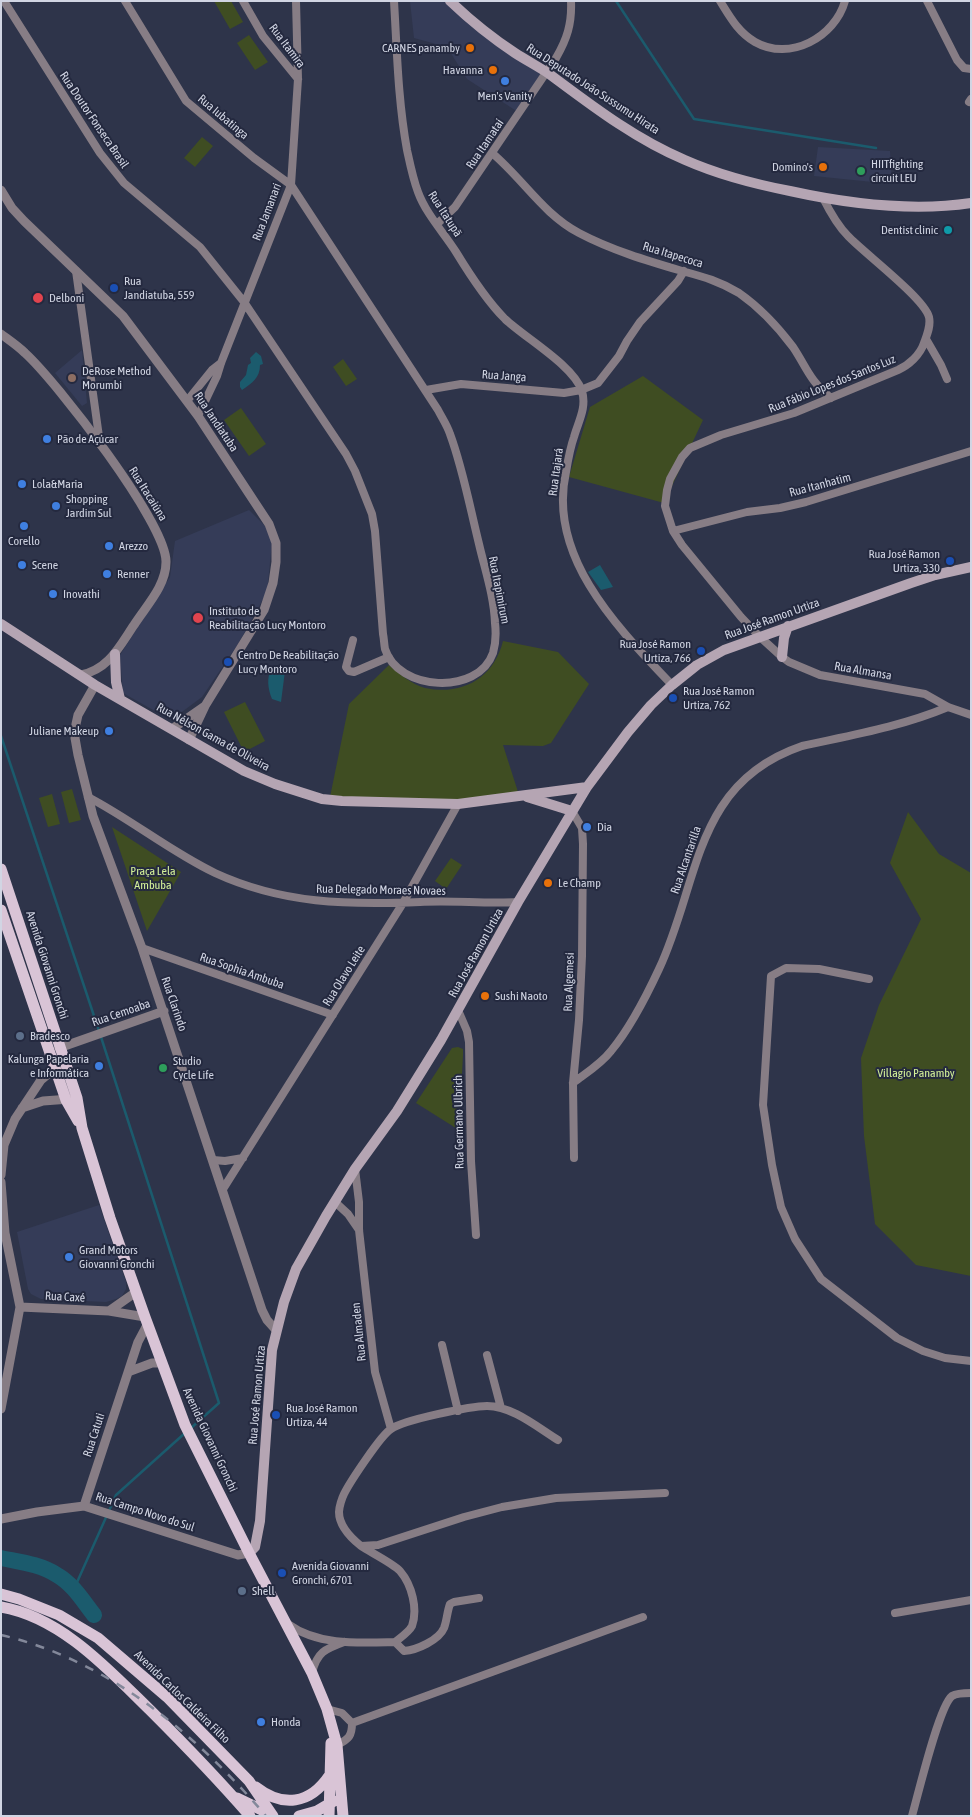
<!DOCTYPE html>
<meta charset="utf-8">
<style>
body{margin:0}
#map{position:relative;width:972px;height:1817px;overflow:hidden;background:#2e344a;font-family:"Asap Condensed",sans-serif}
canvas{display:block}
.frame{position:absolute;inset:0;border:2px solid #d1d5e3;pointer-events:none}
</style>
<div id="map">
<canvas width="972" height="1817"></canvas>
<div class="frame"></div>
</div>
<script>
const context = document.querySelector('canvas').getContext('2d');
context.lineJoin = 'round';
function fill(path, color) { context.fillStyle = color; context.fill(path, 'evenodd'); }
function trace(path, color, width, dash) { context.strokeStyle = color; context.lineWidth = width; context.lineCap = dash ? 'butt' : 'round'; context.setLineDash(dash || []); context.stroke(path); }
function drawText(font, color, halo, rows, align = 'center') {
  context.font = font + ' "Asap Condensed",sans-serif'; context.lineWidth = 4; context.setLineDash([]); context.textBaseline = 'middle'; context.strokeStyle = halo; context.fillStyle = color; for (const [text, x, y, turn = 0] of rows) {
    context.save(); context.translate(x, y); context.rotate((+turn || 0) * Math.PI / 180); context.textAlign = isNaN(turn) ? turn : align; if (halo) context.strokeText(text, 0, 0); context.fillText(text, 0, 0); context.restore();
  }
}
fill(new Path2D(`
 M 410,1 L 447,1 L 545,76 L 518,112 L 467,79 L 447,47 L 414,38 Z
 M 818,147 L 890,151 L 892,184 L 814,176 Z
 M 82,350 L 87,403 L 82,406 L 55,373 Z
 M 249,510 L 266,527 L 272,543 L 267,592 L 238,644 L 202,697 L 171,720 L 123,693 L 120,655 L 170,577 L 175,541 Z
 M 99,1205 L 126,1282 L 126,1289 L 122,1296 L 116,1299 L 106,1302 L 41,1299 L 31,1294 L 28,1289 L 17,1232 Z`), '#353c58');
fill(new Path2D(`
 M 214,1 L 231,1 L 243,22 L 230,29 Z
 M 249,35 L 268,62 L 255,70 L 237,43 Z
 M 202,137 L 213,146 L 195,167 L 184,158 Z
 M 343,359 L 357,379 L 346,386 L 333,367 Z
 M 643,376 L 703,420 L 664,503 L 569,477 L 590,407 Z
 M 241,408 L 266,444 L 249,456 L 224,420 Z
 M 503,641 L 558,652 L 589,684 L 551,743 L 543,746 L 503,745 L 519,795 L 468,800 L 330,797 L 349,704 L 389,665 C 400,674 411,684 425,688 C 462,696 494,678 503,641 Z
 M 245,702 L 265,741 L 244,752 L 224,712 Z
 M 72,789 L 81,820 L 69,823 L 61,792 Z
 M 52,794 L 60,824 L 48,827 L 39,798 Z
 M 908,812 L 939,854 L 971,873 L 971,1276 L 916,1265 L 875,1224 L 864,1136 L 861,1058 L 879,1005 L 921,919 L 890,863 Z
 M 112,827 L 181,872 L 147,931 Z
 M 451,858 L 462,865 L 446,889 L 435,881 Z
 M 458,1047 L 463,1049 L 463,1055 L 459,1130 L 416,1103 L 452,1048 Z`), '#3f4d22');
fill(new Path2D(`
 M 256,352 L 261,356 L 263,364 L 260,365 C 260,378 252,383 242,390 L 240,387 L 240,382 L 246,375 L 248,365 L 251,363 L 250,358 Z
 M 600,565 L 613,587 L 601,590 L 588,572 Z
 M 272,668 L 285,671 L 281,702 L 272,699 C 268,689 266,677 272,668 Z`), '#1b5b6d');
trace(new Path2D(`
 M 616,1 L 694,119 L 876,148
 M 1,736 L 99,1031
 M 101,1037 L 219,1403 L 191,1428
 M 74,1589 L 116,1495 L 185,1433`), '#1b5b6d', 2.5);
trace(new Path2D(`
 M 1,1558 C 20,1562 40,1564 57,1575 C 73,1584 83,1601 94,1615`), '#1b5b6d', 16);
trace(new Path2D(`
 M 4,1 L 100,153 L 124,183 L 200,247 L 244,302 L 346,454 L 355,471 L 372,514 L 375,531 L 383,634 C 384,638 384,644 385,649 C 398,691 478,696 493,653 C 496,643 496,632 495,623 C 494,596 485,570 479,544 C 470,508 463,469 450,434 C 447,425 442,418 438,410 L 291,185 L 254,158 L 186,101 L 125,1
 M 243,1 L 263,36 L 298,79
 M 394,1 C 397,51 398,101 407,150 C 410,164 413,179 418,192 C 426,214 444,233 456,252 C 470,275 486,300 505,319 C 525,338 573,365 582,391 C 587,408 578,422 574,437 C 570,448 568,460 566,472 C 547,557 618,628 672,685
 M 720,1 C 730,17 738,32 755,42 C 790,62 835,37 845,1
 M 927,1 L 957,60 L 964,68 L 971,69
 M 969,102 L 971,99
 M 492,153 C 523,179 543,214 579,233 C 611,250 648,261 682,271 C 704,277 719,281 739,293 C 759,307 778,327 793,347 C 807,368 809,380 831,398
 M 823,198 C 830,212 837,225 848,236 C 864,253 924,298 929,317 C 931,326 927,335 924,343 C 920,355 909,365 898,370 L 794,413 L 721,435 L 690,448 L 682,457 L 670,479 L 667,490 L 665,506 L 673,531 L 682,545 L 741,617 L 759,636 L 782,657 L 789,662 L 820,675 L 925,694 L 948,707 L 971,715
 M 437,224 L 455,207 L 556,58 C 567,39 572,24 571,1
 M 76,271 L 100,444
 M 926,339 L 941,365 L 947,379
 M 426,390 L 461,384 L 564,393 L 581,390 L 598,383 L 619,356 L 627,341 L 640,322 L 678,281 L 684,271
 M 187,401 L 212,370 L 221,363
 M 198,416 L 217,376 L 221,363 L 291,185 L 298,79 L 296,1
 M 673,531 L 747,512 L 780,508 L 806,502 L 971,451
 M 353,640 L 346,667 L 349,671 L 354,672 L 389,657
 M 88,797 C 132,820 171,852 215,873 C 282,904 348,905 420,902 C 453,900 485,904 518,902
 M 572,811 L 582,828 L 583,844 L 582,956 L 579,1020 L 573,1083 L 574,1158
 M 142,948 L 333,1015
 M 869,979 L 819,969 L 786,968 L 771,976 L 763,1105 L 772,1165 L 781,1207 L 795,1239 L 821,1279 L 897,1338 L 923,1351 L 945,1358 L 971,1361
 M 458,1010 L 467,1031 L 469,1042 L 471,1161 L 476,1235
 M 573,1083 C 586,1073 601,1064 611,1051 C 631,1027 646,997 659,969 C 700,882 693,783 802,746 C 852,735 900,727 948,707
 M 213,1160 L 225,1161 L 243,1158
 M 355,1169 L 359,1202 L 359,1230 L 375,1372 L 391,1429
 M 223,1189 L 403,903 L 458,804
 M 335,1202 L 348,1214 L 359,1230
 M 442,1345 L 458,1411
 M 487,1355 L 501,1408
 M 558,1440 C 537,1427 512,1406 487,1406 C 471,1406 403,1420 391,1429 C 381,1435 350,1482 344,1494 C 342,1498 339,1507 339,1512 C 339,1526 351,1538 361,1546 L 378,1545 L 464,1517 L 502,1507 L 556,1498 L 665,1493
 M 895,1613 L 971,1600
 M 288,1624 C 318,1646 360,1643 395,1642 C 400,1638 409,1632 412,1626 C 418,1609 412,1585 400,1571 C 394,1564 370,1552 361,1546
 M 395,1642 L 404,1651 C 417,1650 439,1640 444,1628 C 447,1620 447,1612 450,1604 L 454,1602 L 479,1598
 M 312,1673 C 317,1652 325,1649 344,1642
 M 327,1709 L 342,1713 L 352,1723 C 352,1736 349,1739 337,1745
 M 352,1723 L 643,1617
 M 912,1816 C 918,1795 939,1706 952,1696 C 957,1693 965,1693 971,1693`), '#877d85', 8);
trace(new Path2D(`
 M 1,190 L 12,208 L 24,221 L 123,316 L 198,416 L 269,524 L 276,543 L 276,562 L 273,583 L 264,610 L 205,706 L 189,740
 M 1,334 C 9,340 18,346 25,353 C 56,381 167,524 166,562 C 166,586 146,606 134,625 C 119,647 109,669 81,675
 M 95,685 L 78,715 L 76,724 L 75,738 L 78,755 L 93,816 L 142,948 L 262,1310 L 267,1320 L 276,1330
 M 172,729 L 205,706
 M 59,1048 L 164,1011
 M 22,1108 L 43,1101 L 70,1099
 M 1,1175 L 4,1145 L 15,1119 L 41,1080 L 47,1075 L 61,1071
 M 1,1182 L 5,1233 L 20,1307 L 1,1409
 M 20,1307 L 109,1311 L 145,1317
 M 109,1311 L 136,1292
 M 128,1372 L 152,1363 L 162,1363
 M 84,1506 L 138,1342 L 147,1325
 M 1,1519 L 37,1512 L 84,1506 L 238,1555 L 249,1553`), '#877d85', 9);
trace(new Path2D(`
 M 450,1 C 471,21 492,38 515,53 C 526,60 537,66 548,73 C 591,105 635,139 685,160 C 719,175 754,184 790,191 C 849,204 911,212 971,203
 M 1,624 L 95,685 L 244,771 L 275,784 L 322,799 L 342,801 L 458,804 L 587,787
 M 115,654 L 116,682 L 120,699
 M 782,657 L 784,638 L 788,626
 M 527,797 L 572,811
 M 249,1553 L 255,1547 L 260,1521 L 272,1350 L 284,1302 L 296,1269 L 326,1216 L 355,1169 L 397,1111 L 441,1040 L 518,902 L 587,787 L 628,732 L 651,705 L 672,685 L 697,665 L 724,650 L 911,583 L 935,575 L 971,567`), '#b5a5b3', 10);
trace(new Path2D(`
 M 1,869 L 77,1098 L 82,1128 L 110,1218 L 145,1317 L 185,1425 L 249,1553 L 312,1673 L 327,1709 L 337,1745 L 343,1816
 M 1,910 L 66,1100 L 78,1121
 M 1,1594 L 19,1599 L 59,1615 L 98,1638 L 167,1697 L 249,1781 L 273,1816
 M 1,1607 C 61,1617 109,1670 150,1710 C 184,1744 218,1779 250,1816
 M 256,1787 C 283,1808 310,1804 329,1776
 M 237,1798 L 272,1815
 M 299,1816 L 317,1811 L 334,1801
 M 329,1816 L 331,1743`), '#d9c4d6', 11);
trace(new Path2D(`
 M 1,1635 C 108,1660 196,1734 266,1816`), '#83889a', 2.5, [9, 9]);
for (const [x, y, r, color] of [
 [470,48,5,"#e8710a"],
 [493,70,5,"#e8710a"],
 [505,81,5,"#3f7fe0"],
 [823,167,5,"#e8710a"],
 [861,171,5,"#2e9e5b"],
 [948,230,5,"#0f9aa8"],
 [114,288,5,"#1a4fb4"],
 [38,298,6,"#e0444e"],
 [72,378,5,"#8d6e63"],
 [47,439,5,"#3f7fe0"],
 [22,484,5,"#3f7fe0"],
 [56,506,5,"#3f7fe0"],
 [24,526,5,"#3f7fe0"],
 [109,546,5,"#3f7fe0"],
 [950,561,5,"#1a4fb4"],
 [22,565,5,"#3f7fe0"],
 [107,574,5,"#3f7fe0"],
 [53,594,5,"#3f7fe0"],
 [198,618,6,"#e0444e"],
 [701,651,5,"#1a4fb4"],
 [228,662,5,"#1a4fb4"],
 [673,698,5,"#1a4fb4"],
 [109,731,5,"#3f7fe0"],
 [587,827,5,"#3f7fe0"],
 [548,883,5,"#e8710a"],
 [485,996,5,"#e8710a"],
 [20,1036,5,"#5c6f8a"],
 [99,1066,5,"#3f7fe0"],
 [163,1068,5,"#2e9e5b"],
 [69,1257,5,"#3f7fe0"],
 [276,1415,5,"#1a4fb4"],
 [282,1573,5,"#1a4fb4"],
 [242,1591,5,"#5c6f8a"],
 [261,1722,5,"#3f7fe0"]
]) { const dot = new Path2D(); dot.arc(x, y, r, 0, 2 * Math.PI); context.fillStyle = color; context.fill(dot); trace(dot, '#24293f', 2); }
drawText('12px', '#d1d5e3', '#24293f', [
 ["Rua Itamira",287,46,53],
 ["Rua Deputado João Sussumu Hirata",593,89,33],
 ["Rua Iubatinga",223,117,40],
 ["Rua Doutor Fonseca Brasil",94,120,56],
 ["Rua Itamataí",485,144,-56],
 ["Rua Jamanari",267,212,-69],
 ["Rua Itatupã",445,214,57],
 ["Rua Itapecoca",673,255,17],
 ["Rua Janga",504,376,4],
 ["Rua Fábio Lopes dos Santos Luz",832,384,-22],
 ["Rua Jandiatuba",216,422,56],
 ["Rua Itajará",556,472,-82],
 ["Rua Itanhatim",820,485,-15],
 ["Rua Itacaiúna",148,494,58],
 ["Rua Itapimirum",499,590,79],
 ["Rua José Ramon Urtiza",772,619,-20],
 ["Rua Almansa",863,671,10],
 ["Rua Nélson Gama de Oliveira",213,737,29],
 ["Rua Alcantarilla",686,860,-71],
 ["Rua Delegado Moraes Novaes",381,890,1],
 ["Rua José Ramon Urtiza",476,953,-61],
 ["Avenida Giovanni Gronchi",47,965,72],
 ["Rua Sophia Ambuba",242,971,19],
 ["Rua Olavo Leite",344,976,-58],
 ["Rua Algemesi",569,982,-88],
 ["Rua Clarindo",174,1004,71],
 ["Rua Cemoaba",121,1013,-19],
 ["Rua Germano Ulbrich",459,1122,-91],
 ["Rua Caxé",65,1297,3],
 ["Rua Almaden",359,1332,-96],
 ["Rua José Ramon Urtiza",257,1395,-85],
 ["Rua Catuti",94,1435,-72],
 ["Avenida Giovanni Gronchi",210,1440,65],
 ["Rua Campo Novo do Sul",145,1512,18],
 ["Avenida Carlos Caldeira Filho",182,1697,44]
]);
drawText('12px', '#d1d5e3', '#24293f', [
 ["CARNES panamby",460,48,"right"],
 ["Havanna",483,70,"right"],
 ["Men's Vanity",505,96,"center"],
 ["HIITfighting",871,164],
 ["circuit LEU",871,178],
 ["Domino's",813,167,"right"],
 ["Dentist clinic",938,230,"right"],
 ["Rua",124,281],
 ["Jandiatuba, 559",124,295],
 ["Delboni",49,298],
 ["DeRose Method",82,371],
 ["Morumbi",82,385],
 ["Pão de Açúcar",57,439],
 ["Lola&Maria",32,484],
 ["Shopping",66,499],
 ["Jardim Sul",66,513],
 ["Corello",24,541,"center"],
 ["Arezzo",119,546],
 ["Rua José Ramon",940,554,"right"],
 ["Urtiza, 330",940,568,"right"],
 ["Scene",32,565],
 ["Renner",117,574],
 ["Inovathi",63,594],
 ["Instituto de",209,611],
 ["Reabilitação Lucy Montoro",209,625],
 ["Rua José Ramon",691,644,"right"],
 ["Urtiza, 766",691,658,"right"],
 ["Centro De Reabilitação",238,655],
 ["Lucy Montoro",238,669],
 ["Rua José Ramon",683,691],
 ["Urtiza, 762",683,705],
 ["Juliane Makeup",99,731,"right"],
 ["Dia",597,827],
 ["Le Champ",558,883],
 ["Sushi Naoto",495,996],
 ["Bradesco",30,1036],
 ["Kalunga Papelaria",89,1059,"right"],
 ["e Informática",89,1073,"right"],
 ["Studio",173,1061],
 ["Cycle Life",173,1075],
 ["Grand Motors",79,1250],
 ["Giovanni Gronchi",79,1264],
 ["Rua José Ramon",286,1408],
 ["Urtiza, 44",286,1422],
 ["Avenida Giovanni",292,1566],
 ["Gronchi, 6701",292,1580],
 ["Shell",252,1591],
 ["Honda",271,1722]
], 'left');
drawText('12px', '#d3f098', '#24293f', [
 ["Praça Lela",153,871],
 ["Ambuba",153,885],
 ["Villagio Panamby",916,1073]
]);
</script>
